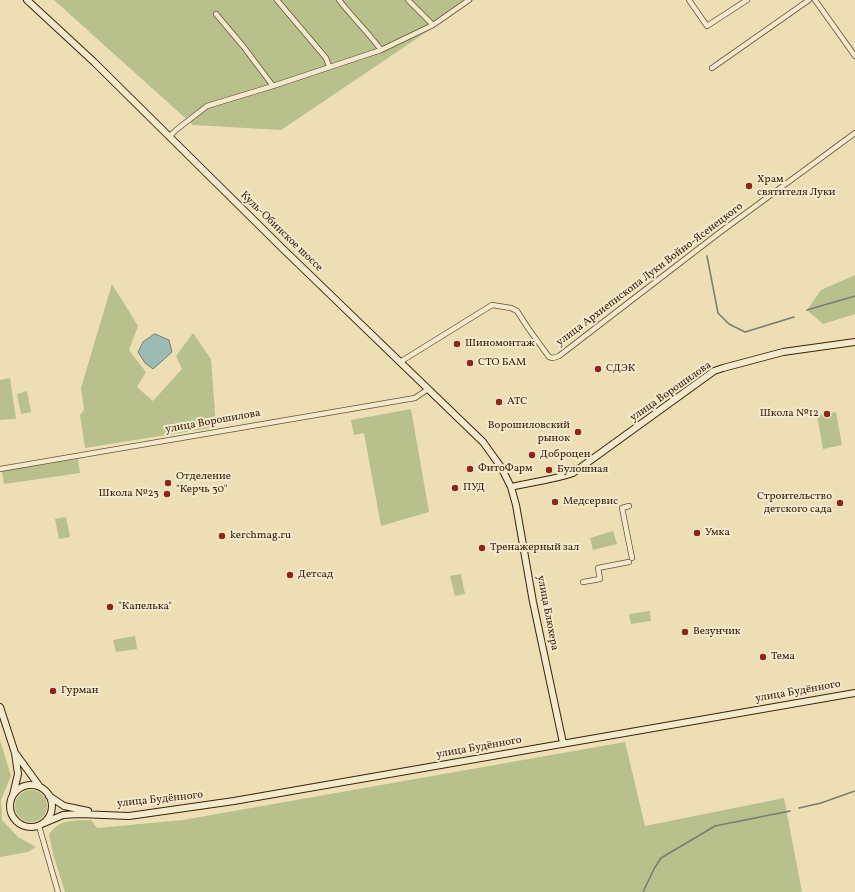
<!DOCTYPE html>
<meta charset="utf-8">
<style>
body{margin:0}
canvas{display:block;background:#eddeb3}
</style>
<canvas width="855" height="892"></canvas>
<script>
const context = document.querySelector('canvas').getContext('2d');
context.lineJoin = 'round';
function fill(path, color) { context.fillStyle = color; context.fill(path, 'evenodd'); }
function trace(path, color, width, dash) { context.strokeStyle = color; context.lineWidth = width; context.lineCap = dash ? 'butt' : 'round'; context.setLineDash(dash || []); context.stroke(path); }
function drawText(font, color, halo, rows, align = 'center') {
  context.font = font + ' Vollkorn,serif'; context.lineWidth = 4; context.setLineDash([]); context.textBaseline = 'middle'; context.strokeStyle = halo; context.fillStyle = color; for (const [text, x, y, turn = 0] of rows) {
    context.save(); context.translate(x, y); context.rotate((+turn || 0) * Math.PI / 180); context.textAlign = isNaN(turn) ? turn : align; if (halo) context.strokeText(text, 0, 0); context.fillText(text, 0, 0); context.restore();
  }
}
fill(new Path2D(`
 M 54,0 L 474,0 L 281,130 L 193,125 Z
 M 855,275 L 855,314 L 823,324 L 807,310 L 821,290 Z
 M 112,284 L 138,326 L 129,350 L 146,372 L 137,387 L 153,401 L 182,369 L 176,356 L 193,333 L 211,359 L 216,427 L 85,448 L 80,415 L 84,410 L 81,388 Z
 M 10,378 L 16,419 L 0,420 L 0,380 Z
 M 27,391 L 31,412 L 21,414 L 17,394 Z
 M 411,409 L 429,512 L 381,526 L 364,433 L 354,435 L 351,420 Z
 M 836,412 L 842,445 L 823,449 L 817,415 Z
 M 78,459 L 80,473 L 4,484 L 2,471 Z
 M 66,517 L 70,537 L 59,539 L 55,519 Z
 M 613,531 L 617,544 L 593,550 L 590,538 Z
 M 461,574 L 465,594 L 455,596 L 450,576 Z
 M 650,611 L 651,621 L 631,624 L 629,614 Z
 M 135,636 L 137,649 L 116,652 L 113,640 Z
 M 0,740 L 11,776 L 1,800 L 2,820 L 18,837 L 36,847 L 28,852 L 0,857 Z
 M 625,742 L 645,826 L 784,798 L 802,892 L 65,892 L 53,854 L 49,834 C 62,818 71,821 91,820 L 97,828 L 183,820 Z
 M15 806a16 16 0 1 1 32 0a16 16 0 1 1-32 0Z`), '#b8c18c');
const water = new Path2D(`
 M 155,334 L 169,340 L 172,352 L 153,369 L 145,363 L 138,352 L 143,342 Z`);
fill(water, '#9bbbb5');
trace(water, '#757e72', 1);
trace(new Path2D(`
 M 707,256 L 718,313 L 729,324 L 745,332 L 794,317
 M 807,310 L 855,296
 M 799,808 L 821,803 L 855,791
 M 643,892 L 654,869 L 661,858 L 715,826 L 790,811`), '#757e72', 1.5);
const street = new Path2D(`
 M 277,0 L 326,58 L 329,66
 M 339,0 C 352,17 368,32 381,50
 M 408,0 L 433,25
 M 689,0 L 707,26 L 747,0
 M 815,0 L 855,56
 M 216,14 L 243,46 L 273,86
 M 712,68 L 809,0
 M 170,136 L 176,130 L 207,106 L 273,86 L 381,50 L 433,25 L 469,0
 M 400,362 L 492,305 L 511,308 L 517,311 L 528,328 L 549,357 L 553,358 L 559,356 L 719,233 L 855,133
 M 0,469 L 415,398 L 428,389
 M 629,506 L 622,508 L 632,558
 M 583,582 L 600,579 L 598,568 L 629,562
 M 39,826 L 58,892`);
const secondary = new Path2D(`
 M 27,0 L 94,62 L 281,247 L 483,442 L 501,467 L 511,487 L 516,505 L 533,602 L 563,743
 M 511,487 C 531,482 553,480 573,473 L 714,371 L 723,368 L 783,352 L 855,342
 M 0,707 L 15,753 L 18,774 L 13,795
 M 16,754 L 40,787
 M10 806a21 21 0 1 1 42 0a21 21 0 1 1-42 0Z
 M 49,796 L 64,806 L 88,811
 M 44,823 L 63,815 L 79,814 L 129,816 L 234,801 L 855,693`);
trace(street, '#695136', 6);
trace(secondary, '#3d220d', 8);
trace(street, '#f3eace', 4.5);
trace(secondary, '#f3eace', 6);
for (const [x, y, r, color] of [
 [749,186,4,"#8f2418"],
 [457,344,4,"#8f2418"],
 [470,363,4,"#8f2418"],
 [598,369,4,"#8f2418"],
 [499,402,4,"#8f2418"],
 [827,414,4,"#8f2418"],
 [578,432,4,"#8f2418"],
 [532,455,4,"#8f2418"],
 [470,469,4,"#8f2418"],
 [549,470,4,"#8f2418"],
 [168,483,4,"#8f2418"],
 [455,488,4,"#8f2418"],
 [167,494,4,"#8f2418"],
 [555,502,4,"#8f2418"],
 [840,503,4,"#8f2418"],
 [697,533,4,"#8f2418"],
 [222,536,4,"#8f2418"],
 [482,548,4,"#8f2418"],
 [290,575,4,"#8f2418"],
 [110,607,4,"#8f2418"],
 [685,632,4,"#8f2418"],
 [763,657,4,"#8f2418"],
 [53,691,4,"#8f2418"]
]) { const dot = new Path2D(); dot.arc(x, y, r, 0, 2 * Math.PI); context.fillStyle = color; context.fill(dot); trace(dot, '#f3eace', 1.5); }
drawText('11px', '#3d220d', '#f3eace', [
 ["Храм",757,180],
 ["святителя Луки",757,193],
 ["Шиномонтаж",465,344],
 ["СТО БАМ",478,363],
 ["СДЭК",606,369],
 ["АТС",507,402],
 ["Школа №12",819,414,"right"],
 ["Ворошиловский",570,426,"right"],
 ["рынок",570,439,"right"],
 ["Доброцен",540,455],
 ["ФитоФарм",478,469],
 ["Булошная",557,470],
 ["Отделение",176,477],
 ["\"Керчь 30\"",176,490],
 ["ПУД",463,488],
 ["Школа №23",159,494,"right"],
 ["Строительство",832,497,"right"],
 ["детского сада",832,510,"right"],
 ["Медсервис",563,502],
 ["Умка",705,533],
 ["kerchmag.ru",230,536],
 ["Тренажерный зал",490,548],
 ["Детсад",298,575],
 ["\"Капелька\"",118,607],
 ["Везунчик",693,632],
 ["Тема",771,657],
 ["Гурман",61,691]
], 'left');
drawText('11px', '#3d220d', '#f3eace', [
 ["Куль-Обинское шоссе",281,232,44],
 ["улица Архиепископа Луки Войно-Ясенецкого",650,275,-37],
 ["улица Ворошилова",671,392,-35],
 ["улица Ворошилова",213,422,-10],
 ["улица Блюхера",547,613,79],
 ["улица Будённого",798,692,-10],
 ["улица Будённого",479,748,-10],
 ["улица Будённого",160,800,-6]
]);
</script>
